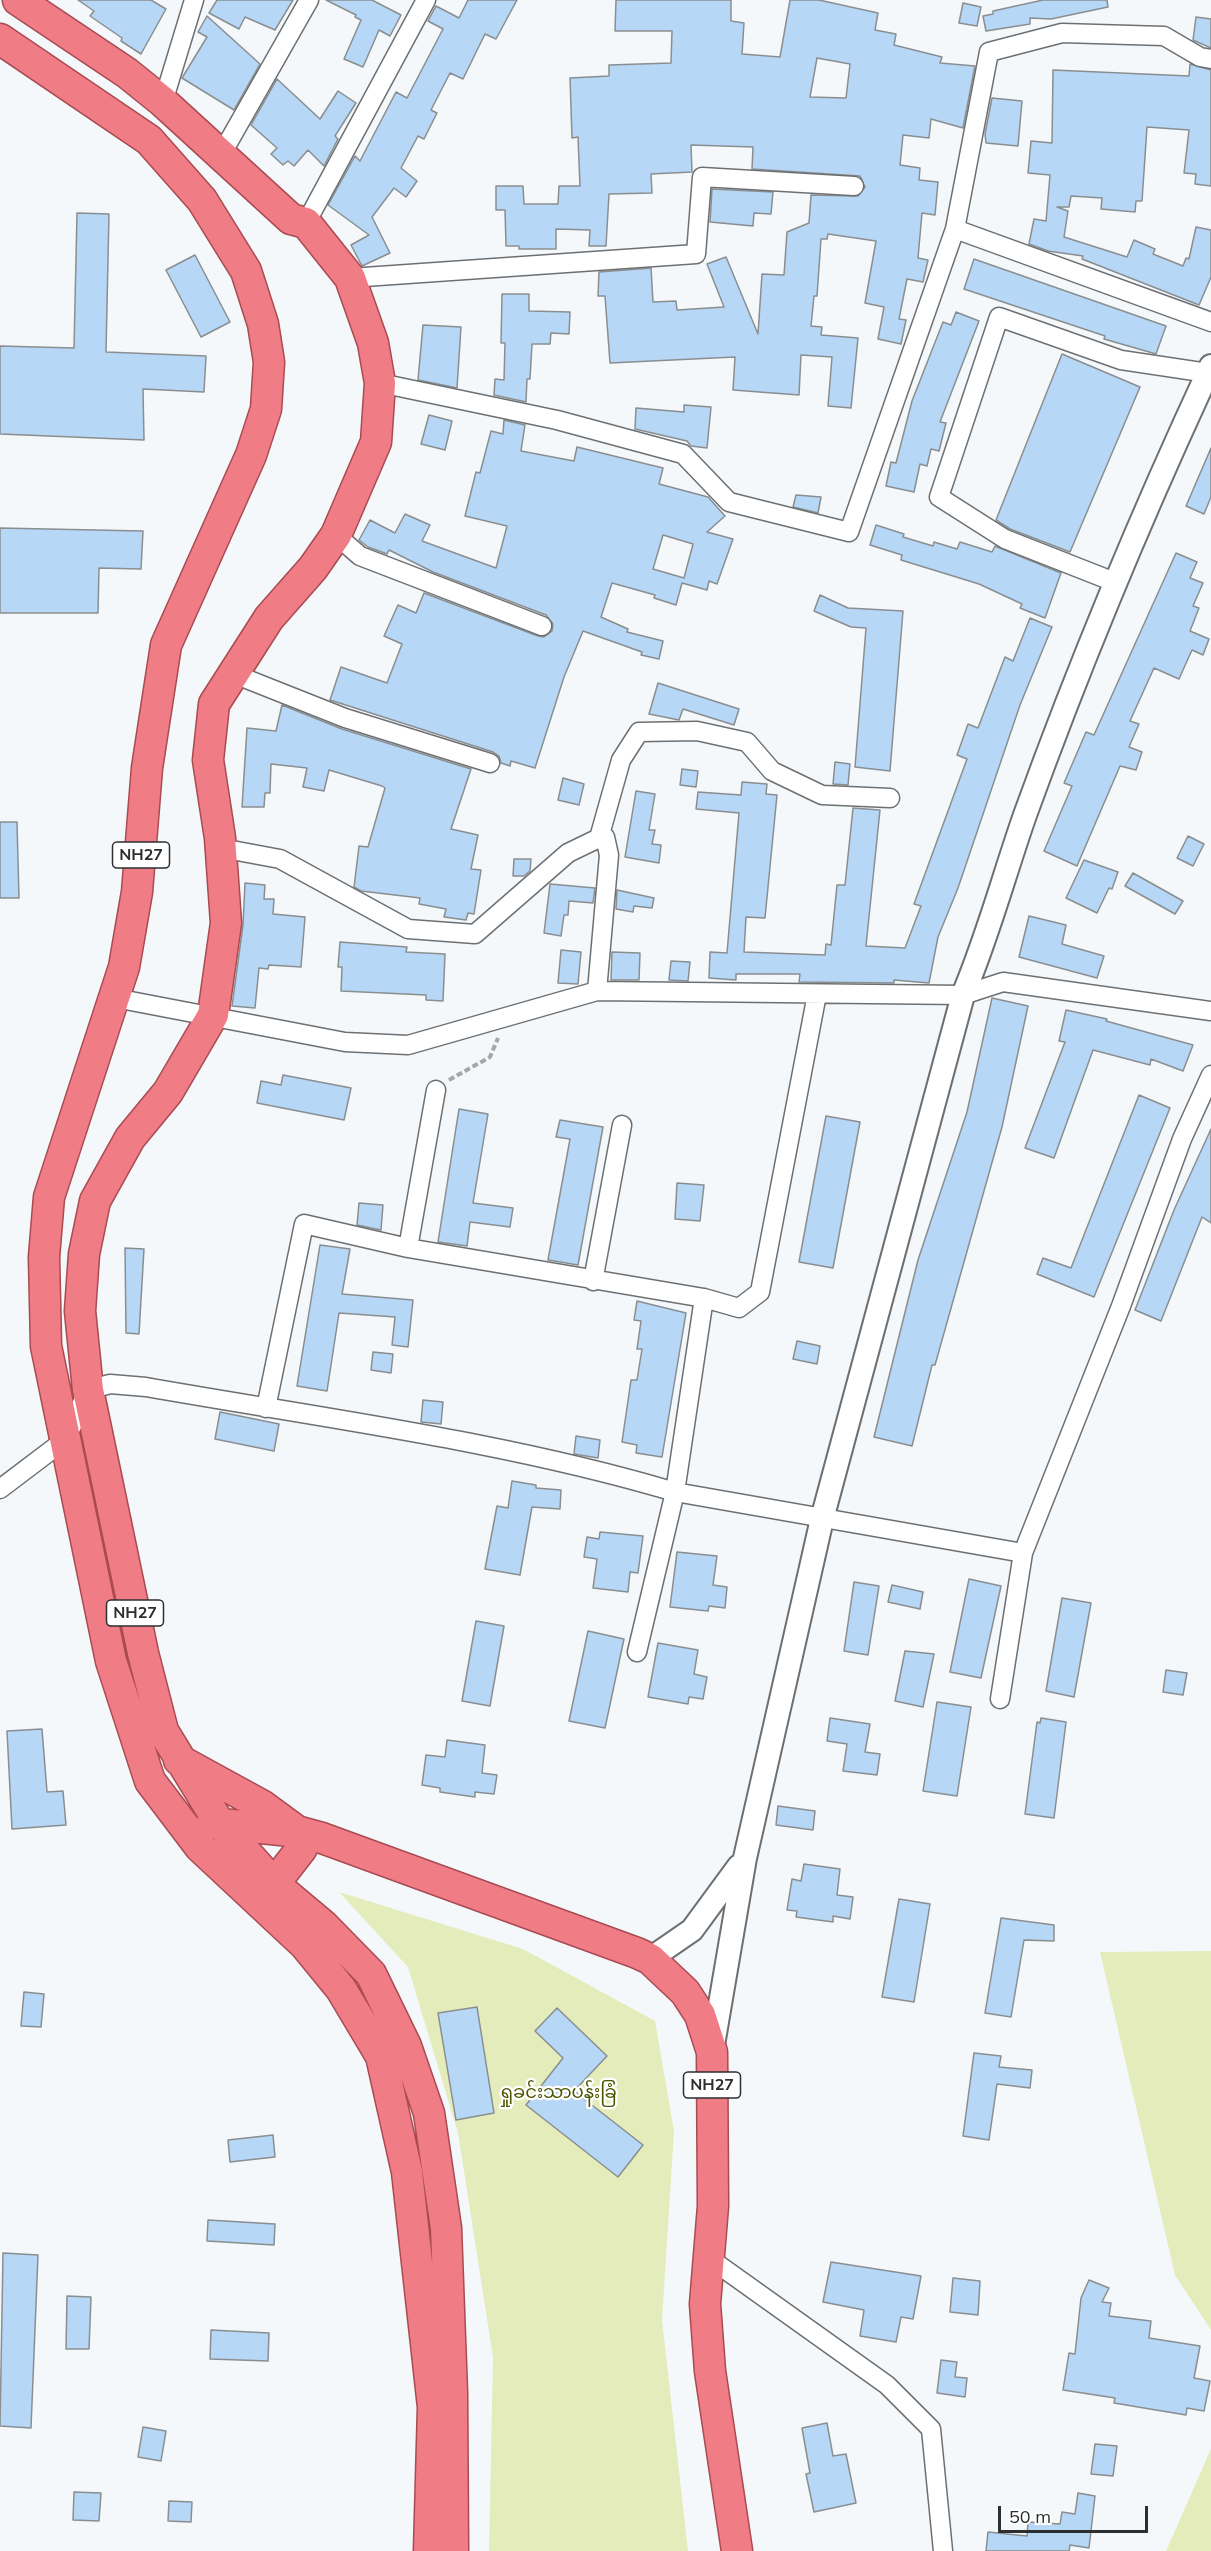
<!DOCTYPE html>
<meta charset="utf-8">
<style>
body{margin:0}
#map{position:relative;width:1211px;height:2551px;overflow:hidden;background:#f4f8fb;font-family:Mulish,sans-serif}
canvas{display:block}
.scale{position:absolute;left:998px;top:2506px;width:150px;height:27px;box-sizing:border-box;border:3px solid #2d2e2f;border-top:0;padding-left:8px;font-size:18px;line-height:21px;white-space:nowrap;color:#2d2e2f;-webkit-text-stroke:4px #fff;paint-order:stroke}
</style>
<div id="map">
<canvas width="1211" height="2551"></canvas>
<div class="scale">50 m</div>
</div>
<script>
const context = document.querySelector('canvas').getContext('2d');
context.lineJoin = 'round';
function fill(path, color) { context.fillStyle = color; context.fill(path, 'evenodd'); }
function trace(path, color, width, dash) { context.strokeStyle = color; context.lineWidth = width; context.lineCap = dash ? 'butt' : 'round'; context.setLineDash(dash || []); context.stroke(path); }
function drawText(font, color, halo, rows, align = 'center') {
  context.font = font + ' Mulish,"Noto Sans Myanmar",sans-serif'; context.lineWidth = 4.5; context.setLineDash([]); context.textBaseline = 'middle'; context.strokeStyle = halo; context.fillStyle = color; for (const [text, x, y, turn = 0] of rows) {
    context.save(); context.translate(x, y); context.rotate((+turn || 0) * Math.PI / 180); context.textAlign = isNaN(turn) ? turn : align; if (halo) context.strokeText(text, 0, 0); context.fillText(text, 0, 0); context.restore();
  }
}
fill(new Path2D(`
 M 339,1892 L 523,1949 L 655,2021 L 674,2131 L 662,2320 L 688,2551 L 489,2551 L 493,2357 L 458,2133 L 408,1967 Z
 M 1211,1951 L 1211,2330 L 1175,2275 L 1100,1952 Z
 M 1211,2449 L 1211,2551 L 1166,2551 Z`), '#e4ecbb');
const building = new Path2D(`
 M 78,0 L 151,0 L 166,9 L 141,54 L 121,41 L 122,38 L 90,16 L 94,11 Z
 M 217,0 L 293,0 L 275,30 L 245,17 L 239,29 L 209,13 Z
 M 326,0 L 372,0 L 401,15 L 390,36 L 379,30 L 363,67 L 344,59 L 361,20 L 355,17 L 356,15 Z
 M 468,0 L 517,0 L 496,39 L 485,34 L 463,79 L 450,73 L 431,110 L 437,113 L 424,139 L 418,136 L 401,168 L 417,181 L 406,197 L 394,188 L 372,217 L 390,253 L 362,266 L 351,245 L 369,235 L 328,205 L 355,156 L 360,161 L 396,92 L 407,98 L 443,29 L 428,21 L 436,6 L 459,18 Z
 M 616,0 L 731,0 L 731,21 L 744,23 L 742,54 L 780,57 L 790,0 L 819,0 L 878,13 L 875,30 L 896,34 L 894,45 L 942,57 L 940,63 L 975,66 L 963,128 L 931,119 L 929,138 L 903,135 L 900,165 L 920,168 L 919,180 L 938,182 L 935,215 L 922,213 L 918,258 L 928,260 L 923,282 L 907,279 L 899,319 L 906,320 L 901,344 L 878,339 L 884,307 L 865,303 L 876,241 L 828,234 L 827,239 L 821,239 L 817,296 L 814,296 L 811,326 L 822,327 L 821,335 L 858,338 L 851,408 L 828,406 L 832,357 L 801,355 L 799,395 L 733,390 L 735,357 L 610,363 L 605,296 L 598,296 L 599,272 L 651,268 L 653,302 L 676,301 L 677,310 L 724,307 L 707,264 L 726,257 L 758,334 L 762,274 L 784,275 L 787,232 L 809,223 L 811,195 L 858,196 L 865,187 L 860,176 L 752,169 L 753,147 L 691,145 L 692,172 L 651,174 L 652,193 L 609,194 L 606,246 L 589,246 L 590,230 L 556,229 L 556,249 L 519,249 L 519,246 L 506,246 L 505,210 L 496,210 L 496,186 L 523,186 L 524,204 L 558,204 L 559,186 L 580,186 L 578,137 L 572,138 L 570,78 L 609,76 L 609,65 L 671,63 L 672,31 L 615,31 ZM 817,58 L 850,64 L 846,98 L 810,97 Z
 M 1043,0 L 1107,0 L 1108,7 L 1051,19 L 1030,18 L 1030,24 L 986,31 L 983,16 L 993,14 L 993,11 Z
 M 963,3 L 981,7 L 977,26 L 959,23 Z
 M 207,16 L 260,64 L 234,110 L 182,78 L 207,37 L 198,32 Z
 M 1196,17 L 1211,19 L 1211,48 L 1193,40 Z
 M 1190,64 L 1211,70 L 1211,186 L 1195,184 L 1196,174 L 1184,173 L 1189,130 L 1147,127 L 1142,201 L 1136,201 L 1135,212 L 1101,209 L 1102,198 L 1071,196 L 1069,207 L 1057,207 L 1068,211 L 1064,237 L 1127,257 L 1134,240 L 1155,249 L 1153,254 L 1183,266 L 1186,258 L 1189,259 L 1196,227 L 1211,230 L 1211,277 L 1199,305 L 1082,259 L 1083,256 L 1048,251 L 1029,244 L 1034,219 L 1046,221 L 1050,175 L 1028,173 L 1031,141 L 1052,143 L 1053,70 L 1189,76 Z
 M 277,79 L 320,119 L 338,91 L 356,103 L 335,136 L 338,139 L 324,166 L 308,150 L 294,166 L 288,161 L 283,165 L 271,154 L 277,148 L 251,125 Z
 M 992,98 L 1022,101 L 1018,146 L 986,143 L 985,134 Z
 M 712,189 L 773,192 L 771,214 L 754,213 L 753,226 L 710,222 Z
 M 77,213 L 109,214 L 106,352 L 206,356 L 204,392 L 143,389 L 144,440 L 0,434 L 0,346 L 74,348 Z
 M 195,255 L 230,322 L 201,337 L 166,270 Z
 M 974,259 L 1166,326 L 1156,354 L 1104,339 L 1105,336 L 964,289 Z
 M 502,294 L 529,294 L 529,311 L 570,312 L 569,334 L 551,333 L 550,344 L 532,344 L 530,379 L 527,379 L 526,402 L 494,395 L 495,379 L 504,380 L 505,343 L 501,343 Z
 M 956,312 L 979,321 L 940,422 L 946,423 L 939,451 L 931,449 L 927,466 L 920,464 L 914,492 L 886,486 L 891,462 L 896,463 L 912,401 L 943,322 L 951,325 Z
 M 423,325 L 461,327 L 457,388 L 418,380 Z
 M 1062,354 L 1140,387 L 1070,552 L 1010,529 L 996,520 Z
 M 684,405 L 711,407 L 707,448 L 691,446 L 687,441 L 635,429 L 636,408 L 684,412 Z
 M 429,415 L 452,421 L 445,450 L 421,444 Z
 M 504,420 L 525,425 L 521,451 L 574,461 L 577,447 L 663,468 L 659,484 L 708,497 L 725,516 L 707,532 L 733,539 L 717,584 L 709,581 L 707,590 L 682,583 L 676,605 L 654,598 L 655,595 L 612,583 L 601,617 L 628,629 L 627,632 L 663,641 L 659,659 L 641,655 L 642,652 L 583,631 L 564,677 L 535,768 L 511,761 L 510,766 L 501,763 L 499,756 L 493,752 L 330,700 L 341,667 L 387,683 L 402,644 L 384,636 L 398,605 L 416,613 L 424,593 L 538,636 L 544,637 L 552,631 L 553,624 L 546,615 L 433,572 L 389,550 L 387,554 L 368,547 L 359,540 L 370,520 L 395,533 L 405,514 L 430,525 L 422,541 L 496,568 L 507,526 L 465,516 L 476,472 L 480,473 L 491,431 L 503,434 ZM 663,535 L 693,544 L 684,578 L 653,569 Z
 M 1211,448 L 1211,497 L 1204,514 L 1186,506 Z
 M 796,495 L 821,497 L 818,513 L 793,507 Z
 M 876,525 L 904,534 L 903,537 L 933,546 L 934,542 L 957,549 L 960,542 L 992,552 L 995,546 L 1061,573 L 1045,618 L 1020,608 L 1022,604 L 979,584 L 901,560 L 902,555 L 870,545 Z
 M 0,528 L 143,531 L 141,569 L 99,568 L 98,613 L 0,613 Z
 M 1176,553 L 1197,562 L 1190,578 L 1203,583 L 1193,606 L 1199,608 L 1190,631 L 1209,639 L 1203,655 L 1192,650 L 1179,679 L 1154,668 L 1130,721 L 1139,724 L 1129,747 L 1142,752 L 1136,770 L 1120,766 L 1077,866 L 1044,851 L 1072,786 L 1064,783 L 1086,732 L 1094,735 Z
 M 820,595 L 848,608 L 903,611 L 890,771 L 855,767 L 866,628 L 851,627 L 814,611 Z
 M 1030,618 L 1052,627 L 1020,705 L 958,888 L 938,937 L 929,983 L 894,980 L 894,983 L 799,982 L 800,974 L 736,974 L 736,980 L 709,978 L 710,952 L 727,953 L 739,813 L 696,809 L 698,792 L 741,795 L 742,782 L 767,784 L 766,794 L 777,795 L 765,918 L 746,917 L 744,952 L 825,955 L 826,944 L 831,945 L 837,885 L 845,885 L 853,808 L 880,810 L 866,946 L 905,948 L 921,906 L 914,904 L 967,759 L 957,755 L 968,724 L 978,728 L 1005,657 L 1013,661 Z
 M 658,683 L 739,709 L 734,725 L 683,709 L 679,720 L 649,714 Z
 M 282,705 L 342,729 L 471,769 L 451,829 L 478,835 L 471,869 L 481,870 L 474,914 L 468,913 L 466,920 L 444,917 L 446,909 L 419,904 L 420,898 L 361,891 L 354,887 L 359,846 L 368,847 L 385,788 L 382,786 L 329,770 L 324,791 L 303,787 L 307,768 L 271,764 L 270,793 L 265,793 L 264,807 L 242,807 L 247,728 L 276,731 Z
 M 835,762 L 850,764 L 848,785 L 833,784 Z
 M 682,769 L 698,771 L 696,787 L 680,785 Z
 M 563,778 L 584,784 L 579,805 L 558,800 Z
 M 636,791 L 655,794 L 649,830 L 655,830 L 652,844 L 661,845 L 659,863 L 625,857 Z
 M 0,822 L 17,822 L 19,898 L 0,898 Z
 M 1188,836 L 1204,844 L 1193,866 L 1177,858 Z
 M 514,859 L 531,859 L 530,871 L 524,876 L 513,876 Z
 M 1084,860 L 1118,872 L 1112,889 L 1109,888 L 1097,913 L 1066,898 Z
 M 1133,873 L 1183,901 L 1175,914 L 1125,886 Z
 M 245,883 L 265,885 L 264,899 L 274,899 L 273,914 L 305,917 L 301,967 L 269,965 L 268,969 L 259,968 L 255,1008 L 232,1006 L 243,925 Z
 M 550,884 L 595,888 L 593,903 L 569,901 L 568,915 L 564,915 L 561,936 L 544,933 Z
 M 617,890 L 654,898 L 652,908 L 634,906 L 633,912 L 616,909 Z
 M 1029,916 L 1066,925 L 1062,944 L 1104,956 L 1097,978 L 1019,957 Z
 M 340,942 L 407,947 L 406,952 L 445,954 L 443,1001 L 426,1000 L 426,995 L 341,991 L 342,967 L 338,967 Z
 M 561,950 L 581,952 L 578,984 L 558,983 Z
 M 612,952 L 640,953 L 639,980 L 611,980 Z
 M 671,961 L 690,962 L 688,981 L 669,980 Z
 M 992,998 L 1028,1006 L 1002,1127 L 935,1365 L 932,1365 L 912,1446 L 874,1437 L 918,1260 L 967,1112 Z
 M 1066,1010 L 1107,1019 L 1106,1021 L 1193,1045 L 1183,1071 L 1151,1059 L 1150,1065 L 1093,1050 L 1054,1158 L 1025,1148 L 1065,1042 L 1059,1041 Z
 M 283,1075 L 351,1088 L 344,1120 L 257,1103 L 261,1081 L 281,1085 Z
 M 1139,1095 L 1170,1108 L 1094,1297 L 1037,1274 L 1043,1258 L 1071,1268 Z
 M 459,1109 L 488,1114 L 473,1203 L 513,1208 L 510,1227 L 470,1222 L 467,1246 L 438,1242 Z
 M 826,1116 L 860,1122 L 833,1268 L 799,1262 Z
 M 560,1120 L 603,1127 L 578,1265 L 548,1260 L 570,1139 L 556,1137 Z
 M 1211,1129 L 1211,1223 L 1202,1217 L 1161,1321 L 1135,1310 L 1174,1210 Z
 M 677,1183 L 704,1185 L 700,1221 L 675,1219 Z
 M 359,1203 L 383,1205 L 381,1230 L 357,1225 Z
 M 320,1245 L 350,1249 L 342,1294 L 413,1300 L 408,1347 L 392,1345 L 395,1317 L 339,1313 L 327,1391 L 297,1386 Z
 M 125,1248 L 144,1249 L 139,1334 L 126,1333 Z
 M 637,1301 L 686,1313 L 662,1457 L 636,1453 L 637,1445 L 622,1442 L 631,1380 L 637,1380 L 642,1349 L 637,1349 L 641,1321 L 634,1320 Z
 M 797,1341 L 820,1346 L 817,1364 L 793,1359 Z
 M 373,1352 L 393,1354 L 391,1373 L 371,1370 Z
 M 423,1400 L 443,1402 L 441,1424 L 421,1422 Z
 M 220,1412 L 279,1424 L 274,1451 L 215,1439 Z
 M 576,1436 L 600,1440 L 598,1458 L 574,1454 Z
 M 512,1481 L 536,1485 L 536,1488 L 561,1490 L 560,1509 L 532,1507 L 520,1575 L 485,1569 L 497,1506 L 508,1508 Z
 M 600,1532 L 643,1536 L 638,1573 L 630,1572 L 628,1592 L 593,1588 L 597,1559 L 584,1557 L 587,1537 L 599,1539 Z
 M 677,1552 L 717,1556 L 713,1585 L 727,1587 L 725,1608 L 709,1606 L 708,1611 L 670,1607 Z
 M 969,1579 L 1001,1586 L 981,1678 L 950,1672 Z
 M 854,1582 L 879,1586 L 868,1655 L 844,1651 Z
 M 892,1585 L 923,1592 L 920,1609 L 888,1602 Z
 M 1062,1598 L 1091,1603 L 1074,1697 L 1046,1691 Z
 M 476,1621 L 504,1626 L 490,1706 L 462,1701 Z
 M 588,1631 L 624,1639 L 605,1728 L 569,1721 Z
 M 658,1643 L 698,1650 L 694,1674 L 707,1677 L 703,1699 L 689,1697 L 688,1704 L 648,1697 Z
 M 905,1651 L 934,1654 L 923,1707 L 895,1701 Z
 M 1166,1670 L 1187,1673 L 1183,1695 L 1163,1692 Z
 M 937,1702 L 971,1707 L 957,1796 L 923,1791 Z
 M 830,1718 L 870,1724 L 865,1752 L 880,1754 L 877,1775 L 843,1771 L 847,1744 L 827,1741 Z
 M 1041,1718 L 1066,1722 L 1054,1818 L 1025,1814 L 1037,1722 L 1040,1723 Z
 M 42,1729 L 47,1792 L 63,1791 L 66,1825 L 12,1829 L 7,1731 Z
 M 447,1740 L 485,1745 L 482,1773 L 497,1775 L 494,1794 L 475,1792 L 475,1797 L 440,1792 L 440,1788 L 422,1785 L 426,1755 L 445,1757 Z
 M 778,1806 L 815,1811 L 813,1830 L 776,1825 Z
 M 804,1864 L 840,1869 L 837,1895 L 853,1897 L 850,1919 L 833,1916 L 833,1922 L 796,1917 L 797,1911 L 787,1910 L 792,1879 L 801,1881 Z
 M 899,1899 L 930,1904 L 914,2002 L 882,1997 Z
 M 1001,1918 L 1054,1925 L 1054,1941 L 1024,1940 L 1011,2017 L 985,2013 Z
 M 24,1992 L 44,1994 L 41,2027 L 21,2026 Z
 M 477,2007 L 494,2113 L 456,2120 L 438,2013 Z
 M 557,2008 L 607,2056 L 574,2091 L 643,2145 L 618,2177 L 526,2105 L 563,2058 L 535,2031 Z
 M 974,2053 L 1001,2056 L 999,2067 L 1032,2070 L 1030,2088 L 997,2084 L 989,2140 L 963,2136 Z
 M 273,2135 L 275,2157 L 230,2162 L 228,2140 Z
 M 208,2220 L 275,2224 L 274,2245 L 207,2241 Z
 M 3,2253 L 38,2255 L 31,2428 L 0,2426 Z
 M 831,2262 L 921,2276 L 913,2319 L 901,2317 L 896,2342 L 860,2336 L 864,2310 L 823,2302 Z
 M 953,2278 L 980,2281 L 978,2315 L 950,2312 Z
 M 1089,2280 L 1109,2288 L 1102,2302 L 1111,2303 L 1109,2316 L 1151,2321 L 1149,2338 L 1200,2346 L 1194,2378 L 1210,2381 L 1204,2411 L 1187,2408 L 1186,2415 L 1114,2403 L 1115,2398 L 1063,2390 L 1069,2353 L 1075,2354 L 1081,2298 Z
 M 67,2296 L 91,2297 L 89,2349 L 66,2349 Z
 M 211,2330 L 269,2333 L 268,2361 L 210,2359 Z
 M 941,2360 L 957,2362 L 955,2377 L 967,2378 L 965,2397 L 937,2393 Z
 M 827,2423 L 833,2456 L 846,2454 L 856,2503 L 814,2512 L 806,2474 L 810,2473 L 802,2428 Z
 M 143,2427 L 166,2431 L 161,2461 L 138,2457 Z
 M 1095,2444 L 1117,2446 L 1113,2476 L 1091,2474 Z
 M 74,2492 L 101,2493 L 99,2521 L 73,2520 Z
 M 1078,2493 L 1095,2496 L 1089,2548 L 1070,2545 L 1069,2551 L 986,2551 L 988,2532 L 1027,2536 L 1028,2522 L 1060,2524 L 1062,2512 L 1075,2514 Z
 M 169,2501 L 192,2502 L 191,2522 L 168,2521 Z`);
fill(building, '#b6d7f5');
trace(building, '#8a8e90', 1.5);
const minor = new Path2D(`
 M 163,102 L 194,0
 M 221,155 L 309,0
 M 306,223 L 426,0
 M 955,229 L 1211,322
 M 350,278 L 696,254 L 702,177 L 854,186
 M 380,383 L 557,420 L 683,454 L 729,502 L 849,532 L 955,229 L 989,52 L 1062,33 L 1164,36 L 1200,57 L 1211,59
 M 336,535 L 360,556 L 542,626
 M 1117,583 L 1005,539 L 939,497 L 999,317 L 1121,360 L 1208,373
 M 234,674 L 345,718 L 490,763
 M 221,848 L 280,859 L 408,929 L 475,934 L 568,853 L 599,838 L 621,760 L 639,732 L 697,731 L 747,742 L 772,771 L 822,795 L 890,798
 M 597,991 L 609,855 L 605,837
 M 115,998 L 345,1042 L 408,1045 L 597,991 L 963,995 L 1003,982 L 1211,1011
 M 408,1248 L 436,1090
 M 593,1281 L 622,1125
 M 266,1408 L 304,1224 L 408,1248 L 704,1298
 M 0,1489 L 66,1439 L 88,1390 L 110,1384 L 146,1387 C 321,1418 504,1441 675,1492 L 1023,1553
 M 637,1652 L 675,1492 L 704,1298 L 739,1308 L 760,1292 L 817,994
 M 1000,1699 L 1023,1553 L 1121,1306 L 1182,1139 L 1211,1075
 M 709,2258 L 887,2385 L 931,2429 L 943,2551`);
const tertiary = new Path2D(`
 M 650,1959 L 692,1930 L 739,1866
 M 712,2051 L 745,1858 L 822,1519 L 963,995 C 988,936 1004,875 1025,815 C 1080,663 1143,512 1211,366`);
const trunk = new Path2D(`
 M 18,0 L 127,73 L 163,102 L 291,219 L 306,223 L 350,278 L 373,343 L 380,383 L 376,442 L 336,535 L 313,568 L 269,618 L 214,704 L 208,760 L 220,838 L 226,923 L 213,1015 L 168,1092 L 130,1138 L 95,1201 L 84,1254 L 80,1311 L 88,1390 L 143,1653 L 163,1731 L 218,1821 L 274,1884 L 324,1926 L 371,1974 L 406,2046 L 429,2113 L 446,2228 L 452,2393 L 453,2551
 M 0,39 L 149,140 L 202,200 L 246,271 L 263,324 L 269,362 L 266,409 L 251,455 L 166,645 L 147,768 L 137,892 L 124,967 L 49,1197 L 44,1257 L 46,1346 L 111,1661 L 150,1781 L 200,1847 L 305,1945 L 341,1989 L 381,2056 L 407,2172 L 433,2407 L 429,2551
 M 179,1760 L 263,1806 L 297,1831
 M 212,1823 L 300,1832 L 322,1838 L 637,1953 L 650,1959 L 685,1992 L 700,2015 L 712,2052 L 713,2206 L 705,2304 L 710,2371 L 737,2551
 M 274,1884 L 302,1848`);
trace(minor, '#6d7073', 21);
trace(tertiary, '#6d7073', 26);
trace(trunk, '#a94b53', 33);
trace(new Path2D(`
 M 449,1080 L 490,1057 L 498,1038`), '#a4a6a9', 4, [6, 3]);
trace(minor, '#fff', 18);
trace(tertiary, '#fff', 22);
trace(trunk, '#f07c86', 30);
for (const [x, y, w] of [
 [141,855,57],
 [135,1613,57],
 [712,2085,57]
]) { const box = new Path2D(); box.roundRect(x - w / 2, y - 13, w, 26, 4.5); context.fillStyle = '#fff'; context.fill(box); trace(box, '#2d2e2f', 1.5); }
drawText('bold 16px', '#2d2e2f', null, [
 ["NH27",141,855],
 ["NH27",135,1613],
 ["NH27",712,2085]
]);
drawText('18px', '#4d5400', '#fff', [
 ["ရှုခင်းသာပန်းခြံ",558,2093]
]);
</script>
